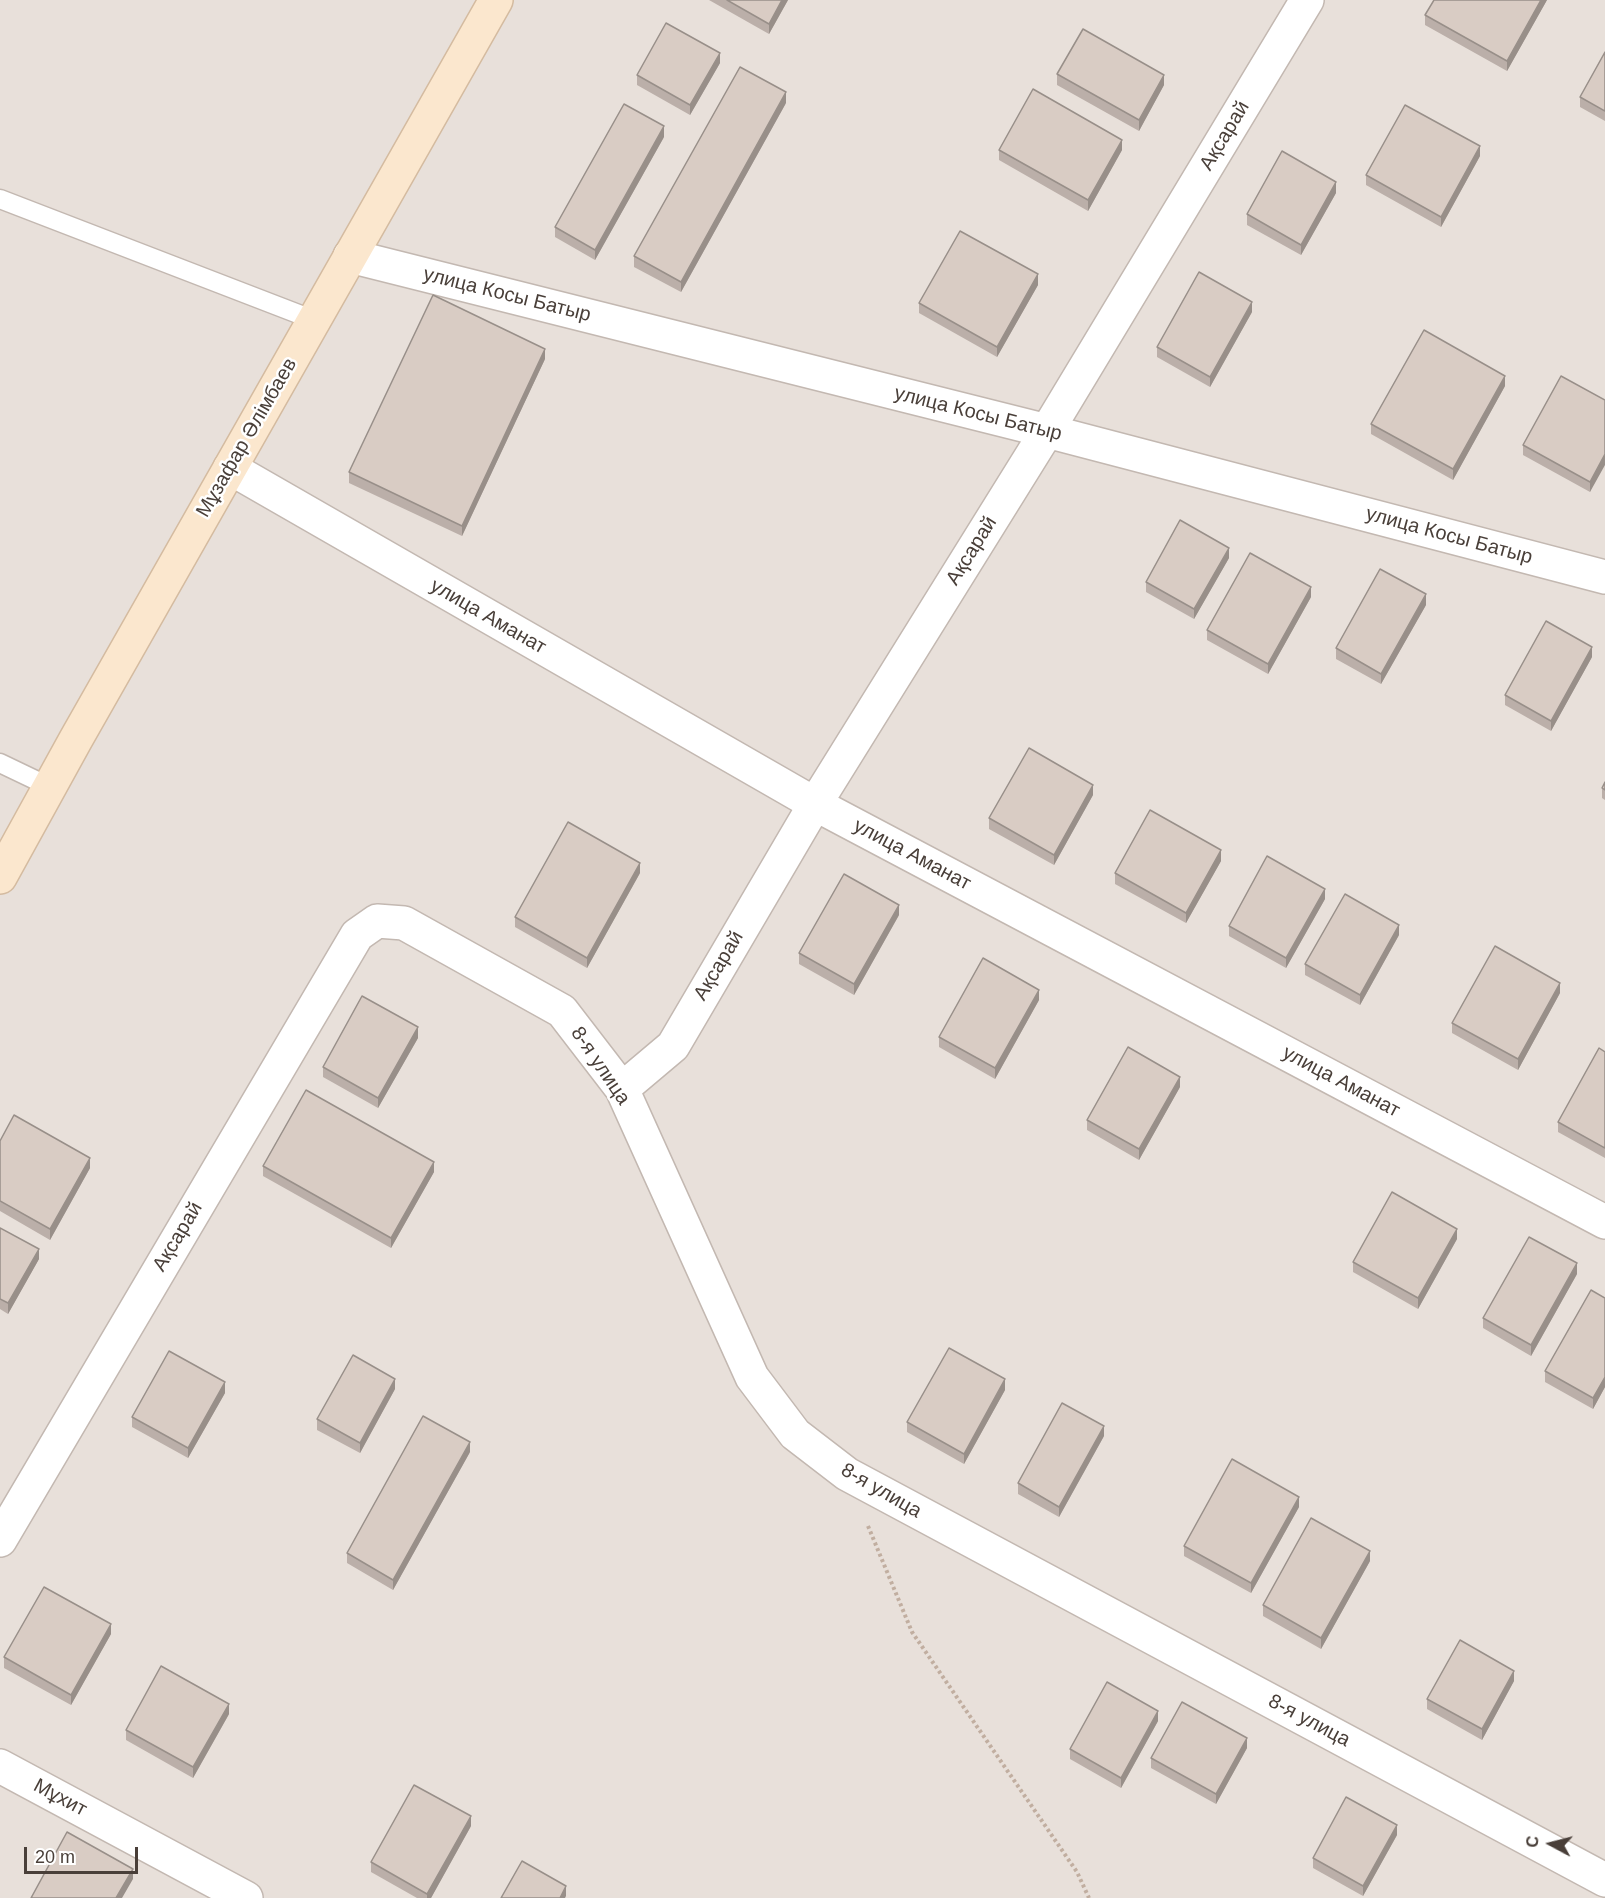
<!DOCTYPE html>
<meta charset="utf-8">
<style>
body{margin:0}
#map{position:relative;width:1605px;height:1898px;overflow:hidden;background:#f5f0eb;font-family:Arial,sans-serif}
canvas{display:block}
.north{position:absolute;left:1521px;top:1814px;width:60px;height:60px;-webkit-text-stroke:4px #fff;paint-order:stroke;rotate:277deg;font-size:16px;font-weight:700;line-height:24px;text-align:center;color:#493f39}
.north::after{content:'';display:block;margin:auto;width:21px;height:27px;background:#493f39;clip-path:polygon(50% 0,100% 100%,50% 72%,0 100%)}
.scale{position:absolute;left:24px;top:1847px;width:114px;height:27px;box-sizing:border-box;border:3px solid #493f39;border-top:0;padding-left:8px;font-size:18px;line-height:21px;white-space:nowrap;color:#493f39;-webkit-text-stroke:4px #fff;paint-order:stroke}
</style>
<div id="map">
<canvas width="1605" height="1898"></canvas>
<div class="north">С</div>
<div class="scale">20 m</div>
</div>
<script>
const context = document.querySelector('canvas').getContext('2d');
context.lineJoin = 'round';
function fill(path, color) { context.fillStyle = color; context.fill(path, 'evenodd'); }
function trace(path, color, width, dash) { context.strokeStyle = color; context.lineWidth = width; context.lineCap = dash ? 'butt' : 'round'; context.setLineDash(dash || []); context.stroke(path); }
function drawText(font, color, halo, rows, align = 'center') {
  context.font = font + ' Arial,sans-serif'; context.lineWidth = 5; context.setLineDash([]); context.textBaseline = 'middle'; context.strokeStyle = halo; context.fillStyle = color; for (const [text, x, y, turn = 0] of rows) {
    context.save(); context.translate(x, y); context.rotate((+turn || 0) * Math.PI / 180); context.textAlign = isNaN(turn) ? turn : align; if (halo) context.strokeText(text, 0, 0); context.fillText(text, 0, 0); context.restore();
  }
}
fill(new Path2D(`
 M 0,0 L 1605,0 L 1605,1898 L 0,1898 Z`), '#e8e0da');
const lane = new Path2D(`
 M 0,199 L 314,320
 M 0,763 L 50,787`);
const street = new Path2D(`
 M 350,256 L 1047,431 L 1605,577
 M 230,468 L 815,804 L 1605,1222
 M 622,1089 L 673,1046 L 815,804 L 1047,431 L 1307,0
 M 0,1540 L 357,935 L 377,921 L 404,923 L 562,1011 L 622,1089 L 752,1377 L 795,1434 L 847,1474 L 1605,1880
 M 0,1766 L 246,1898`);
const secondary = new Path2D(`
 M 0,877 L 76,739 L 496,0`);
trace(lane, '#c3b8b1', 21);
trace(street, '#c3b8b1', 36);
trace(secondary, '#d4bba0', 36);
trace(new Path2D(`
 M 868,1526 L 912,1632 L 1077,1872 L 1089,1898`), '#c1aea0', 4, [3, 3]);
trace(lane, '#fff', 18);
trace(street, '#fff', 33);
trace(secondary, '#fbe7ce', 33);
fill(new Path2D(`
 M 709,0 L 788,0 L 769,34 Z
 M 1547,0 L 1507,71 L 1425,25 L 1425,15 Z
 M 1605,52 L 1605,121 L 1580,107 L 1580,97 Z
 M 720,63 L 690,115 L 637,85 L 637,75 Z
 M 1057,74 L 1164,85 L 1139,131 L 1057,85 Z
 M 786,103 L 681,292 L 634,267 L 634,256 Z
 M 664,137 L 595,260 L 555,237 L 555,227 Z
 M 999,150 L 1122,150 L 1088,211 L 999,160 Z
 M 1480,156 L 1441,227 L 1366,185 L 1366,175 Z
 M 1336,193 L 1301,255 L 1247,225 L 1247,214 Z
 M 1038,285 L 997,357 L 919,313 L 919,303 Z
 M 1252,312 L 1210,387 L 1157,357 L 1157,347 Z
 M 545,359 L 462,536 L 349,483 L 349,472 Z
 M 1505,386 L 1453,480 L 1371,434 L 1371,424 Z
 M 1605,400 L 1590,492 L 1523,455 L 1523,445 Z
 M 1229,558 L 1194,619 L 1146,592 L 1146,582 Z
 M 1311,597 L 1268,674 L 1207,640 L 1207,630 Z
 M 1426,605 L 1381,684 L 1336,659 L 1336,648 Z
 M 1592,657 L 1551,731 L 1505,705 L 1505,695 Z
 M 1605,782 L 1605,800 L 1602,798 L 1602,788 Z
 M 1093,795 L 1054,865 L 989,829 L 989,818 Z
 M 1221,861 L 1186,923 L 1115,884 L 1115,873 Z
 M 640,873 L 587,968 L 515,927 L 515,917 Z
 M 1325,899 L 1286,968 L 1229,936 L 1229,926 Z
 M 899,915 L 854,995 L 799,964 L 799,953 Z
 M 1399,935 L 1360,1005 L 1305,975 L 1305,964 Z
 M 1560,993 L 1518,1070 L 1452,1033 L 1452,1023 Z
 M 1039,1000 L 995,1079 L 939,1047 L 939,1037 Z
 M 418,1038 L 378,1108 L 323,1077 L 323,1067 Z
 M 1605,1052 L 1605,1158 L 1558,1132 L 1558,1122 Z
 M 1180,1087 L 1139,1160 L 1087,1130 L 1087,1120 Z
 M 0,1141 L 90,1168 L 50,1240 L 0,1211 Z
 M 263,1166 L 434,1172 L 391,1248 L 263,1176 Z
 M 0,1228 L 39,1259 L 8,1314 L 0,1309 Z
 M 1457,1239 L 1418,1309 L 1353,1272 L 1353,1262 Z
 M 1577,1274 L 1531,1356 L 1483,1328 L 1483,1318 Z
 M 1605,1298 L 1605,1387 L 1593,1409 L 1545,1382 L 1545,1371 Z
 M 395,1389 L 360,1453 L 317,1430 L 317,1419 Z
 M 1005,1390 L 964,1464 L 907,1432 L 907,1422 Z
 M 225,1393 L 188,1458 L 132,1427 L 132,1417 Z
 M 1104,1436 L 1059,1517 L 1018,1494 L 1018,1483 Z
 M 470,1452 L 393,1590 L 347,1563 L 347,1553 Z
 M 1299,1507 L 1251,1593 L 1184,1556 L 1184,1546 Z
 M 1370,1561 L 1321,1649 L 1263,1616 L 1263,1605 Z
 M 111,1634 L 71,1705 L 4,1668 L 4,1657 Z
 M 1514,1681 L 1482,1740 L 1427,1709 L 1427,1699 Z
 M 229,1714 L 193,1778 L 126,1740 L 126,1730 Z
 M 1158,1721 L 1121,1788 L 1070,1759 L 1070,1749 Z
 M 1247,1748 L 1216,1804 L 1151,1768 L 1151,1758 Z
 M 471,1826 L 431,1898 L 417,1898 L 371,1872 L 371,1862 Z
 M 1397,1835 L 1363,1896 L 1313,1868 L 1313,1858 Z`), '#bbafa9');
fill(new Path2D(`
 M 782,0 L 788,0 L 769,34 L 769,24 Z
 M 1541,0 L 1547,0 L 1507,71 L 1507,61 Z
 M 720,53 L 720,63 L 690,115 L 690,105 Z
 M 1164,75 L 1164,85 L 1139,131 L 1139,120 Z
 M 786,92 L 786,103 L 681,292 L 681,282 Z
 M 664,126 L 664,137 L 595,260 L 595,250 Z
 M 1122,140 L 1122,150 L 1088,211 L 1088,200 Z
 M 1480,146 L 1480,156 L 1441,227 L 1441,217 Z
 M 1336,182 L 1336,193 L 1301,255 L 1301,245 Z
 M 1038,274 L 1038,285 L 997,357 L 997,347 Z
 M 1252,302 L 1252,312 L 1210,387 L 1210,377 Z
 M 545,349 L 545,359 L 462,536 L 462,526 Z
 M 1505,376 L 1505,386 L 1453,480 L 1453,469 Z
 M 1605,454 L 1605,465 L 1590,492 L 1590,482 Z
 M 1229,548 L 1229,558 L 1194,619 L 1194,609 Z
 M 1311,587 L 1311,597 L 1268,674 L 1268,664 Z
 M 1426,594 L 1426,605 L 1381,684 L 1381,674 Z
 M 1592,647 L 1592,657 L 1551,731 L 1551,721 Z
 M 1093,785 L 1093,795 L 1054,865 L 1054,855 Z
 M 1221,850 L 1221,861 L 1186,923 L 1186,913 Z
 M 640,863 L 640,873 L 587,968 L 587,958 Z
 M 1325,889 L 1325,899 L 1286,968 L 1286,958 Z
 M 899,905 L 899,915 L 854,995 L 854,984 Z
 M 1399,925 L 1399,935 L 1360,1005 L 1360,995 Z
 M 1560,983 L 1560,993 L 1518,1070 L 1518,1059 Z
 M 1039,990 L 1039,1000 L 995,1079 L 995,1068 Z
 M 418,1027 L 418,1038 L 378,1108 L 378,1098 Z
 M 1180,1077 L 1180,1087 L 1139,1160 L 1139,1149 Z
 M 90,1158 L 90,1168 L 50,1240 L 50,1229 Z
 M 434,1162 L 434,1172 L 391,1248 L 391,1238 Z
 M 1457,1229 L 1457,1239 L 1418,1309 L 1418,1298 Z
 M 39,1249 L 39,1259 L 8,1314 L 8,1303 Z
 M 1577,1263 L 1577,1274 L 1531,1356 L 1531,1345 Z
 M 1605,1377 L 1605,1387 L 1593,1409 L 1593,1398 Z
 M 395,1379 L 395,1389 L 360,1453 L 360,1443 Z
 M 1005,1379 L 1005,1390 L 964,1464 L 964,1454 Z
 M 225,1382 L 225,1393 L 188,1458 L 188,1448 Z
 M 1104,1426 L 1104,1436 L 1059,1517 L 1059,1507 Z
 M 470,1442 L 470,1452 L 393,1590 L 393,1580 Z
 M 1299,1497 L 1299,1507 L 1251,1593 L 1251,1583 Z
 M 1370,1551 L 1370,1561 L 1321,1649 L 1321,1638 Z
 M 111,1624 L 111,1634 L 71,1705 L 71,1695 Z
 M 1514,1671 L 1514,1681 L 1482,1740 L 1482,1729 Z
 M 229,1704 L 229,1714 L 193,1778 L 193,1767 Z
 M 1158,1711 L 1158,1721 L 1121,1788 L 1121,1778 Z
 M 1247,1738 L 1247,1748 L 1216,1804 L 1216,1794 Z
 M 471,1816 L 471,1826 L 431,1898 L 427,1898 L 427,1894 Z
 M 1397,1825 L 1397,1835 L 1363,1896 L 1363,1886 Z
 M 133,1869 L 133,1879 L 122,1898 L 116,1898 Z
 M 566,1886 L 566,1896 L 565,1898 L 560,1898 Z`), '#988f89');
const building = new Path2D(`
 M 727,0 L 782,0 L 769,24 Z
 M 1434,0 L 1541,0 L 1507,61 L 1425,15 Z
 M 666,23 L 720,53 L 690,105 L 637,75 Z
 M 1083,29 L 1164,75 L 1139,120 L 1057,74 Z
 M 1605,52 L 1605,111 L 1580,97 Z
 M 740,67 L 786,92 L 681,282 L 634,256 Z
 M 1033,89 L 1122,140 L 1088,200 L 999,150 Z
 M 624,104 L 664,126 L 595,250 L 555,227 Z
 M 1405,105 L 1480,146 L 1441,217 L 1366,175 Z
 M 1282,151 L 1336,182 L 1301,245 L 1247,214 Z
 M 960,231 L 1038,274 L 997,347 L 919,303 Z
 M 1199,272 L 1252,302 L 1210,377 L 1157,347 Z
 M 433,295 L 545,349 L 462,526 L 349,472 Z
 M 1424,330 L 1505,376 L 1453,469 L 1371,424 Z
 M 1561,376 L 1605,400 L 1605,454 L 1590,482 L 1523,445 Z
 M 1180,520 L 1229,548 L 1194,609 L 1146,582 Z
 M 1250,553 L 1311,587 L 1268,664 L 1207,630 Z
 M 1380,569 L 1426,594 L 1381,674 L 1336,648 Z
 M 1546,621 L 1592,647 L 1551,721 L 1505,695 Z
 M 1029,748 L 1093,785 L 1054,855 L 989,818 Z
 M 1605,782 L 1605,790 L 1602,788 Z
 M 1150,810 L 1221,850 L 1186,913 L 1115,873 Z
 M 568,822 L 640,863 L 587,958 L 515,917 Z
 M 1267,856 L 1325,889 L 1286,958 L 1229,926 Z
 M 844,874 L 899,905 L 854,984 L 799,953 Z
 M 1345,894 L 1399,925 L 1360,995 L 1305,964 Z
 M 1495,946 L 1560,983 L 1518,1059 L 1452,1023 Z
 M 983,958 L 1039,990 L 995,1068 L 939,1037 Z
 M 362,996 L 418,1027 L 378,1098 L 323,1067 Z
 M 1128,1047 L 1180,1077 L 1139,1149 L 1087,1120 Z
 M 1599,1048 L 1605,1052 L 1605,1148 L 1558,1122 Z
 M 306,1090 L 434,1162 L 391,1238 L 263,1166 Z
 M 14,1115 L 90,1158 L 50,1229 L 0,1201 L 0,1141 Z
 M 1392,1192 L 1457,1229 L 1418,1298 L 1353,1262 Z
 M 0,1228 L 39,1249 L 8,1303 L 0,1299 Z
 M 1529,1237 L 1577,1263 L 1531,1345 L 1483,1318 Z
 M 1591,1290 L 1605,1298 L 1605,1377 L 1593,1398 L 1545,1371 Z
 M 949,1348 L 1005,1379 L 964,1454 L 907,1422 Z
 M 169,1351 L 225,1382 L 188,1448 L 132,1417 Z
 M 353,1355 L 395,1379 L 360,1443 L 317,1419 Z
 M 1062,1403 L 1104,1426 L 1059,1507 L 1018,1483 Z
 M 423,1416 L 470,1442 L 393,1580 L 347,1553 Z
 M 1232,1459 L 1299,1497 L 1251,1583 L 1184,1546 Z
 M 1311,1518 L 1370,1551 L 1321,1638 L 1263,1605 Z
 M 44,1587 L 111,1624 L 71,1695 L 4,1657 Z
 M 1460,1640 L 1514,1671 L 1482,1729 L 1427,1699 Z
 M 161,1666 L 229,1704 L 193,1767 L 126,1730 Z
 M 1107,1682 L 1158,1711 L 1121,1778 L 1070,1749 Z
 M 1182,1702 L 1247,1738 L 1216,1794 L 1151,1758 Z
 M 414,1785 L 471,1816 L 427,1894 L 371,1862 Z
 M 1346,1797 L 1397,1825 L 1363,1886 L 1313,1858 Z
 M 67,1832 L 133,1869 L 116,1898 L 31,1898 Z
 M 522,1861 L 566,1886 L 560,1898 L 501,1898 Z`);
fill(building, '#d9ccc4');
trace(building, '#988f89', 1.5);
drawText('20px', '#493f39', '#fff', [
 ["Ақсарай",1225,136,-59],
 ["улица Косы Батыр",507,295,14],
 ["улица Косы Батыр",978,414,14],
 ["Мұзафар Әлімбаев",247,438,-60],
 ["улица Косы Батыр",1449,536,15],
 ["Ақсарай",972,551,-58],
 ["улица Аманат",488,617,30],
 ["улица Аманат",912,855,28],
 ["Ақсарай",719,966,-59],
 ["8-я улица",600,1066,56],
 ["улица Аманат",1341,1082,28],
 ["Ақсарай",178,1237,-59],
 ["8-я улица",881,1491,30],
 ["8-я улица",1309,1721,28],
 ["Мұхит",60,1798,28]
]);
</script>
